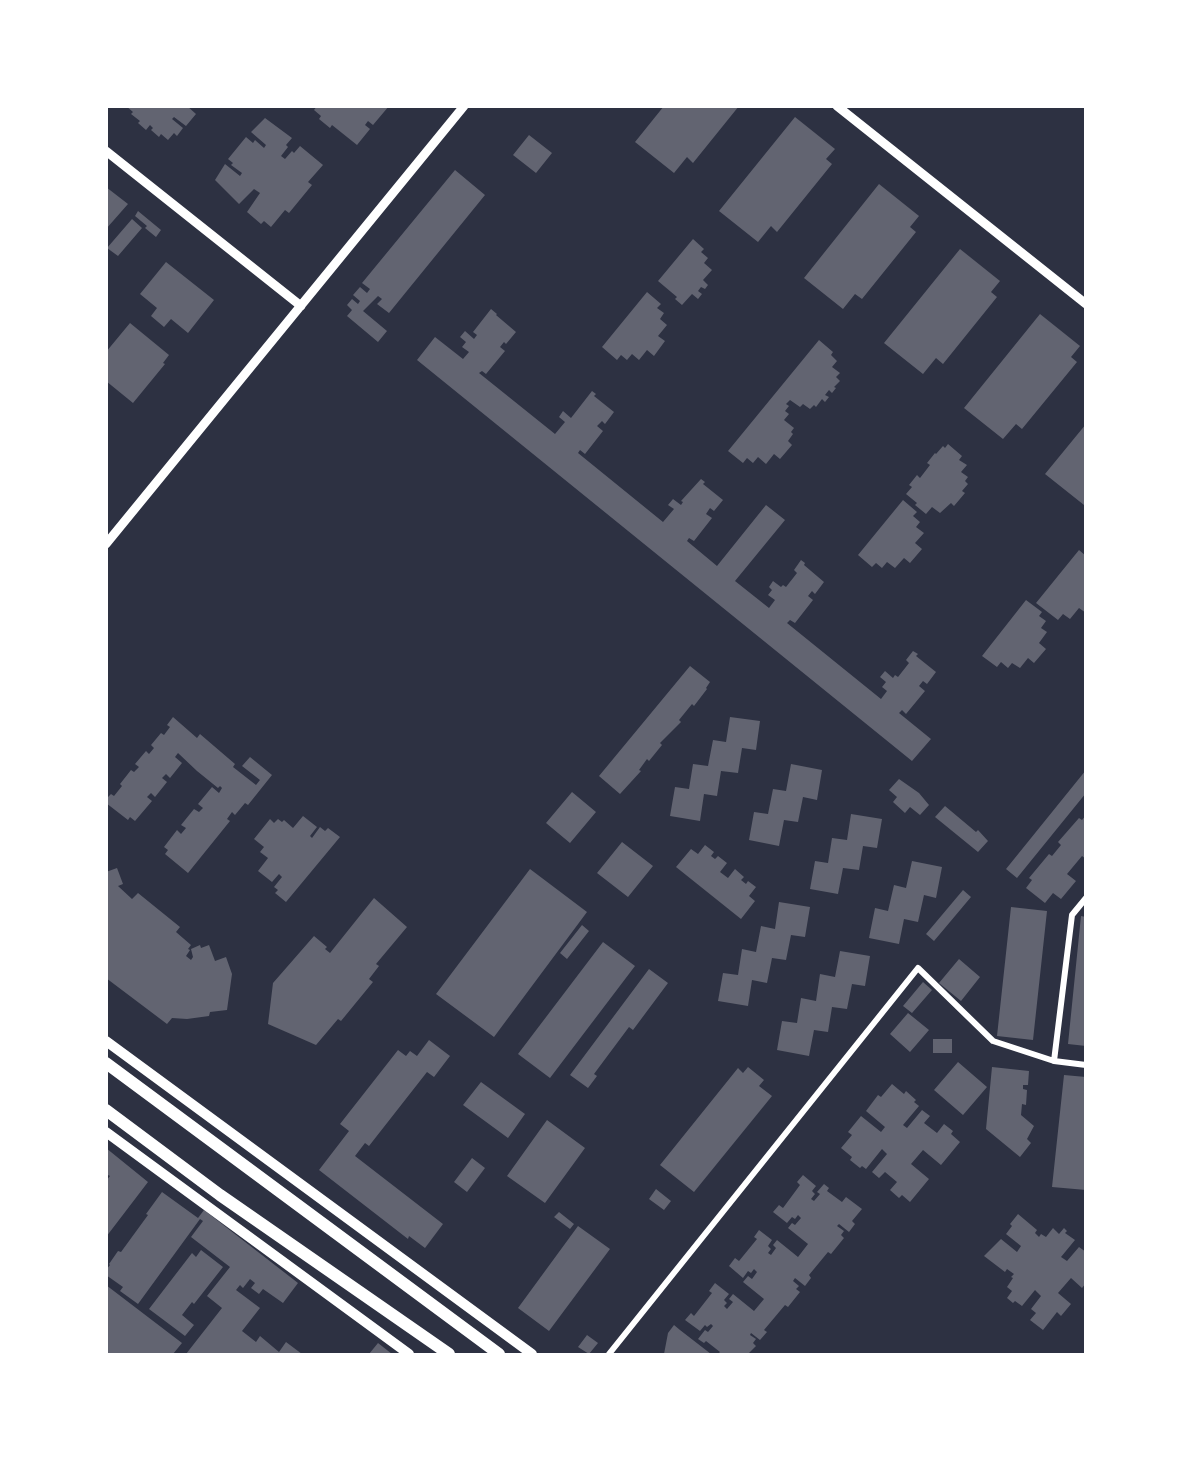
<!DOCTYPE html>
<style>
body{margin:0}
#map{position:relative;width:1192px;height:1461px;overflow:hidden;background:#2d3142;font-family:"Golos Text",sans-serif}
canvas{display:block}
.frame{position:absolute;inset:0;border:108px solid #fff;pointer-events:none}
</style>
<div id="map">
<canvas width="1192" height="1461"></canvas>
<div class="frame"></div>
</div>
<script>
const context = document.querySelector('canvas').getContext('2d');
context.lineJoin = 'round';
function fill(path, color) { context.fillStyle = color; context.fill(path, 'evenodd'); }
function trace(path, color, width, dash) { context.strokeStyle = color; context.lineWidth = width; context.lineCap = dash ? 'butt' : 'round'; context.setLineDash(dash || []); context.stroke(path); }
fill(new Path2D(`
 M 126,106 L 187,106 L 196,114 L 186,126 L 174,117 L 172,119 L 183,128 L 177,136 L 174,133 L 168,140 L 161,134 L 159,137 L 151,130 L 153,128 L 150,125 L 146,130 L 138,123 L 140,121 L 131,114 L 133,112 Z
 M 317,106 L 389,106 L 373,125 L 368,121 L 365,125 L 370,129 L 357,145 L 332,125 L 330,128 L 319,119 L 321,116 L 314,110 Z
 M 664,106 L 739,106 L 693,163 L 687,157 L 674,173 L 635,142 Z
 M 795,117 L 835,149 L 826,159 L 832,164 L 777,232 L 771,226 L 758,242 L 719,211 Z
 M 265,118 L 292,138 L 286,145 L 288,147 L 281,156 L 285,159 L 292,151 L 294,153 L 300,146 L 323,165 L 308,182 L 312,185 L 289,213 L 285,210 L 271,227 L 264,221 L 261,224 L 247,212 L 260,193 L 254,189 L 239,204 L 215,180 L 225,164 L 240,176 L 242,173 L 231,165 L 233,163 L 228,159 L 246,137 L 253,143 L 255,140 L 264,148 L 266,145 L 251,132 Z
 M 529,135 L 552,153 L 536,173 L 513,155 Z
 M 455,170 L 485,195 L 389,313 L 377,304 L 382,299 L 378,296 L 363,311 L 387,331 L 378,342 L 347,316 L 352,310 L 347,305 L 352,299 L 358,304 L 360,301 L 353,295 L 360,287 L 367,293 L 370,289 L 362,283 Z
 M 879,184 L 919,216 L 910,227 L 916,232 L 862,299 L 855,294 L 843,309 L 804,278 Z
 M 106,187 L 128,204 L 106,229 Z
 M 138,211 L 161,230 L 156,237 L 145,228 L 147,226 L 135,216 Z
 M 132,219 L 142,228 L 118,256 L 107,248 Z
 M 693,239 L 704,249 L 701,252 L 708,258 L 704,263 L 712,270 L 703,280 L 708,285 L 705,289 L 701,287 L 698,291 L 702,294 L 698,299 L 692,294 L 682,305 L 675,299 L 677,297 L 658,281 Z
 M 960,249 L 1000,281 L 991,292 L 997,297 L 943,364 L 936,358 L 923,374 L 884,343 Z
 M 166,262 L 214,300 L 188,333 L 171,319 L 164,327 L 151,316 L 157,308 L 140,294 Z
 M 647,292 L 661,304 L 657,308 L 664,313 L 660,319 L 667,325 L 658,336 L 665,341 L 654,356 L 647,350 L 639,360 L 632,354 L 627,360 L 621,355 L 617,360 L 602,347 Z
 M 491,309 L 497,314 L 496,315 L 516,332 L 506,344 L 504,342 L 500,347 L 505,351 L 486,374 L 482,371 L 479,373 L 555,434 L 565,422 L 559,417 L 563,411 L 571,418 L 592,391 L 596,394 L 594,396 L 614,412 L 605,424 L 602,421 L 597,426 L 603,431 L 585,454 L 580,450 L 578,453 L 663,522 L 674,509 L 668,505 L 673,499 L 681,505 L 683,502 L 681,501 L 701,479 L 705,482 L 703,484 L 723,500 L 714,511 L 710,508 L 706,514 L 712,518 L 694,541 L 689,538 L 687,541 L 717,566 L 766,505 L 785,520 L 735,581 L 769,608 L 775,600 L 768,595 L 772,590 L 769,587 L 773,581 L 781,587 L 783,585 L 786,587 L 797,573 L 794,570 L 801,560 L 805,563 L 804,565 L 824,582 L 815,594 L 812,591 L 808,596 L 813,600 L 795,623 L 790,620 L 787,623 L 881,699 L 887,691 L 882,687 L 886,682 L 880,677 L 885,671 L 893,678 L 895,675 L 898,677 L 909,663 L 906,660 L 913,651 L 918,654 L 916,656 L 936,672 L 927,684 L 923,681 L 919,686 L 925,691 L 906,714 L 902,710 L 899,713 L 931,739 L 912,761 L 417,360 L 435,337 L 463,359 L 469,352 L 462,347 L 466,342 L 460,337 L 465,331 L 474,339 L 477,335 L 473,332 Z
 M 1040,314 L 1080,346 L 1071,357 L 1077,362 L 1022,429 L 1016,424 L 1003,439 L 964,408 Z
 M 130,323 L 169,355 L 163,363 L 165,364 L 133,403 L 106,381 L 106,352 Z
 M 819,340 L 833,352 L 831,355 L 837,361 L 832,367 L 840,373 L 836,377 L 840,381 L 834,387 L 836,388 L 832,393 L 829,390 L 825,395 L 829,397 L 825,402 L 822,399 L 816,407 L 814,405 L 810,409 L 803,404 L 800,407 L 790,400 L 786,404 L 789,406 L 785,411 L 789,414 L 784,420 L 794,428 L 791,432 L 793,434 L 788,441 L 792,445 L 780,459 L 774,454 L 766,464 L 758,457 L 753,463 L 747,458 L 743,463 L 728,451 Z
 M 1086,424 L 1086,504 L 1084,505 L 1045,474 Z
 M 948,444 L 962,456 L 959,460 L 967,465 L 961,472 L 968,477 L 965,481 L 968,484 L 962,491 L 965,493 L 954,506 L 951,503 L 940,513 L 932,507 L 926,514 L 915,505 L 917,503 L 906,494 L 912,487 L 909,485 L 917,475 L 920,478 L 930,465 L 927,463 L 935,453 L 936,454 L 943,446 L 945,448 Z
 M 903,500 L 917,512 L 913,516 L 920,522 L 916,527 L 924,533 L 915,543 L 922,549 L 910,563 L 904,558 L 895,568 L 887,562 L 882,568 L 876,563 L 872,567 L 858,555 Z
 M 1079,550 L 1086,556 L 1086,613 L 1079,608 L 1070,619 L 1063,614 L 1058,620 L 1036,603 Z
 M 1026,600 L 1042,612 L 1039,616 L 1046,621 L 1041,628 L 1047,632 L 1039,643 L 1046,649 L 1034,663 L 1028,658 L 1020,668 L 1012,663 L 1008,668 L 1001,662 L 997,667 L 982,656 Z
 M 690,666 L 710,682 L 706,688 L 707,689 L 694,706 L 692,704 L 679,720 L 681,722 L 660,743 L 662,745 L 649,761 L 647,759 L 639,770 L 641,771 L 620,794 L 599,776 Z
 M 173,717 L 197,738 L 200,734 L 235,764 L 233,767 L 256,785 L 260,780 L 242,766 L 250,757 L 272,775 L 248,805 L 245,803 L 235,815 L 232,812 L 227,819 L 230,821 L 188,873 L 165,854 L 168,850 L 164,847 L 177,830 L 181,834 L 186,828 L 181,825 L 194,809 L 199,812 L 203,808 L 198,804 L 212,787 L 219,793 L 222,788 L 220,786 L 218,788 L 197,771 L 178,753 L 175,757 L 182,763 L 170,778 L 166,774 L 162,778 L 167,782 L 155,797 L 151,793 L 147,797 L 152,801 L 135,821 L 130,817 L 128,820 L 106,803 L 106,799 L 111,794 L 114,796 L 122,786 L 120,784 L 131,770 L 134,772 L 139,767 L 135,764 L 146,751 L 149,754 L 154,748 L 151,745 L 161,733 L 164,735 L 170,727 L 167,725 Z
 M 730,717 L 760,721 L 756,750 L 742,748 L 738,773 L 721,771 L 717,796 L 704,794 L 700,821 L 670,816 L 675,787 L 689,789 L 693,764 L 708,766 L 713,740 L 726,742 Z
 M 791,764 L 822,770 L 817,800 L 803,797 L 798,822 L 784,820 L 779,846 L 749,840 L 754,812 L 768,814 L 773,789 L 786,791 Z
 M 1086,770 L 1086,793 L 1017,878 L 1006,869 Z
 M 899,779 L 919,793 L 929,805 L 920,815 L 910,807 L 905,813 L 893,802 L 897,797 L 889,790 Z
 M 572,792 L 596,812 L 570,843 L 546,823 Z
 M 945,806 L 976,832 L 978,830 L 988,841 L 978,852 L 935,817 Z
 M 851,814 L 882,819 L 877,848 L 863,846 L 859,870 L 843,868 L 838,894 L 810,889 L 815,861 L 828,863 L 832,838 L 847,840 Z
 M 1086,815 L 1086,859 L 1082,856 L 1067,874 L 1076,881 L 1061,899 L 1053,893 L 1045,903 L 1026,888 L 1032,880 L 1029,878 L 1049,854 L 1052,856 L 1061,845 L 1058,842 L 1079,818 L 1082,820 Z
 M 303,816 L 317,827 L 310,836 L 312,838 L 320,827 L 325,831 L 328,828 L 340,837 L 286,902 L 275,893 L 278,890 L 274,887 L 282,877 L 279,874 L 272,882 L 258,871 L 268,858 L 260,852 L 264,847 L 254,839 L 270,819 L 274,823 L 278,819 L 282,822 L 284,820 L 293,828 Z
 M 622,842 L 653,866 L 628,897 L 597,873 Z
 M 705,845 L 714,852 L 711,856 L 715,859 L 718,856 L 727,863 L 720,872 L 728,878 L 735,869 L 744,877 L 741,880 L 746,884 L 748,881 L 756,887 L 749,896 L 755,901 L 741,919 L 676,867 L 691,849 L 698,854 Z
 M 912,861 L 942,867 L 936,898 L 924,895 L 918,922 L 904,919 L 899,944 L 869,938 L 875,908 L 888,911 L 894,885 L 906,888 Z
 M 117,868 L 123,884 L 118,886 L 132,899 L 138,893 L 180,927 L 176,932 L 191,945 L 188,949 L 190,950 L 186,956 L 191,960 L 193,957 L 191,949 L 200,945 L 201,948 L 209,945 L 215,961 L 226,957 L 232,974 L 227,1010 L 210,1012 L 209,1016 L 187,1019 L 172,1018 L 167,1024 L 106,978 L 106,872 Z
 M 530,869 L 587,912 L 494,1037 L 436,994 Z
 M 963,890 L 971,897 L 934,941 L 926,934 Z
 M 374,898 L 407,927 L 376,964 L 379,966 L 369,979 L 373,982 L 341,1021 L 338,1019 L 316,1045 L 268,1024 L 273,983 L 314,936 L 327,947 L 325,949 L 330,953 Z
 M 779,902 L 810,907 L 805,937 L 791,935 L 786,960 L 772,958 L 767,983 L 752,980 L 748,1006 L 718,1001 L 723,973 L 738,975 L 742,949 L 756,952 L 761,926 L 775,929 Z
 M 1011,907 L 1047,911 L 1033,1040 L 997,1036 Z
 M 1081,916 L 1086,917 L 1086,1046 L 1068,1044 Z
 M 582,925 L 589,931 L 567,959 L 560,953 Z
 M 603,942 L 635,966 L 550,1078 L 518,1054 Z
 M 840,951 L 870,956 L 865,986 L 852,984 L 847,1009 L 832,1007 L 828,1032 L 814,1030 L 809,1056 L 777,1050 L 782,1021 L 797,1023 L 801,998 L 816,1001 L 820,974 L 835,977 Z
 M 959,959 L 980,977 L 961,1001 L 939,983 Z
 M 649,969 L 668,983 L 633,1030 L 629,1027 L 594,1074 L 597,1076 L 588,1088 L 570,1075 Z
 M 923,982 L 932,990 L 912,1013 L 903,1006 Z
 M 908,1013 L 929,1030 L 910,1052 L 890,1034 Z
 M 933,1039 L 952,1039 L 952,1053 L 933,1053 Z
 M 429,1040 L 450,1056 L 434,1077 L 427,1072 L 369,1146 L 365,1143 L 355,1156 L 443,1224 L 425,1248 L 409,1236 L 408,1239 L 319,1170 L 349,1131 L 340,1124 L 398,1050 L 406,1056 L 410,1051 L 417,1056 Z
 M 958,1062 L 987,1087 L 963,1115 L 934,1090 Z
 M 748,1067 L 764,1080 L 759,1086 L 772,1096 L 694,1192 L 660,1165 L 738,1068 L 743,1073 Z
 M 992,1067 L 1029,1071 L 1028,1085 L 1023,1085 L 1023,1089 L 1027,1090 L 1026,1105 L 1022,1104 L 1021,1115 L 1034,1126 L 1027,1139 L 1031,1143 L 1020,1157 L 986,1129 Z
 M 1064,1075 L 1086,1077 L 1086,1190 L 1052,1187 Z
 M 481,1082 L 525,1114 L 508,1138 L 463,1105 Z
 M 892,1084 L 904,1094 L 906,1091 L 916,1100 L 914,1102 L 919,1106 L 903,1125 L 907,1128 L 922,1110 L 930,1116 L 924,1123 L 937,1133 L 944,1124 L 953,1131 L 951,1134 L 960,1142 L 941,1165 L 923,1150 L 911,1164 L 929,1179 L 910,1202 L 902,1195 L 899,1198 L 890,1190 L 897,1182 L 885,1172 L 879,1178 L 872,1172 L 887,1154 L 882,1149 L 866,1169 L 862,1166 L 860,1168 L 850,1160 L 852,1157 L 841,1148 L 852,1135 L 848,1132 L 861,1116 L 881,1132 L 885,1127 L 866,1111 L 878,1095 L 881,1097 Z
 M 547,1120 L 585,1148 L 545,1203 L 507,1176 Z
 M 106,1148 L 148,1182 L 106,1237 L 106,1181 L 110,1176 L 106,1174 Z
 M 472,1158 L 485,1168 L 467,1192 L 454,1182 Z
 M 803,1175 L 816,1186 L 812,1191 L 815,1194 L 811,1199 L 814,1201 L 820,1194 L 817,1192 L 824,1184 L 829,1188 L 827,1191 L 842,1202 L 846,1197 L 862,1209 L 852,1221 L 855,1224 L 849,1232 L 839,1224 L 837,1226 L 844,1231 L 841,1235 L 844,1238 L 831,1254 L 828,1252 L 809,1275 L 811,1278 L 805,1286 L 795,1278 L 793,1281 L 799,1286 L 796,1289 L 800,1292 L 788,1307 L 785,1305 L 764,1330 L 767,1332 L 760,1340 L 751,1333 L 750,1335 L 756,1339 L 753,1343 L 756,1346 L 748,1354 L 718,1354 L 720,1352 L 706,1341 L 704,1343 L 698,1339 L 705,1330 L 708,1332 L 713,1326 L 711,1324 L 707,1327 L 705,1325 L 700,1331 L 685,1320 L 691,1313 L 694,1316 L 712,1293 L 709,1291 L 715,1283 L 729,1294 L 724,1300 L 727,1303 L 724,1306 L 727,1309 L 733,1302 L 729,1299 L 733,1294 L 754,1311 L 764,1299 L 743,1282 L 748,1276 L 752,1279 L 757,1272 L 754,1269 L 751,1273 L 748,1271 L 743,1278 L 729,1266 L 735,1258 L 739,1261 L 757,1239 L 754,1237 L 759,1230 L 772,1240 L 768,1246 L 771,1249 L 768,1253 L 771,1255 L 776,1248 L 773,1245 L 777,1240 L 798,1257 L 808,1244 L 788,1228 L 792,1223 L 795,1225 L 801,1218 L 798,1215 L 795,1219 L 792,1217 L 787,1223 L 773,1212 L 779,1205 L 783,1208 L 800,1185 L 797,1182 Z
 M 656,1189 L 671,1201 L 664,1210 L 649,1199 Z
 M 162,1192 L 198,1218 L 204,1210 L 298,1283 L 283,1303 L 263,1289 L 259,1294 L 251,1288 L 255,1283 L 250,1279 L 243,1288 L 240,1285 L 236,1290 L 260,1308 L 242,1331 L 256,1342 L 260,1336 L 279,1352 L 286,1342 L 302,1354 L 186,1354 L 222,1308 L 207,1296 L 230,1267 L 191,1237 L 203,1221 L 200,1219 L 138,1304 L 120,1291 L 123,1287 L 106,1275 L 106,1270 L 110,1265 L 109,1264 L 118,1251 L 121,1252 L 148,1215 L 146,1214 Z
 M 559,1212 L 574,1224 L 570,1229 L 554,1217 Z
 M 1018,1214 L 1037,1230 L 1035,1233 L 1039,1237 L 1041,1234 L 1046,1237 L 1053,1228 L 1059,1234 L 1064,1228 L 1067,1231 L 1065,1233 L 1075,1240 L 1061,1257 L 1067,1261 L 1079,1247 L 1086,1252 L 1086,1283 L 1082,1288 L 1071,1278 L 1058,1293 L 1071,1304 L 1061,1316 L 1057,1312 L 1043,1330 L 1030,1320 L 1036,1313 L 1031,1309 L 1041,1296 L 1035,1290 L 1022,1306 L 1015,1301 L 1013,1303 L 1007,1298 L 1012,1291 L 1007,1287 L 1013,1278 L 1011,1277 L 1014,1274 L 1007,1269 L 1005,1272 L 984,1256 L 1001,1239 L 1017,1252 L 1021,1246 L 1006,1234 L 1012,1226 L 1010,1224 Z
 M 578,1226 L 610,1249 L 549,1331 L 518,1308 Z
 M 201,1250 L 223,1267 L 194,1304 L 192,1302 L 182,1315 L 194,1325 L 185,1336 L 149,1309 L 192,1253 L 196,1257 Z
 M 106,1285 L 182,1343 L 173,1354 L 106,1354 Z
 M 674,1325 L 680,1330 L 711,1354 L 664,1354 L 668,1333 Z
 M 587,1335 L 598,1343 L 589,1354 L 578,1347 Z
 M 378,1343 L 392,1354 L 369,1354 Z`), '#626471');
trace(new Path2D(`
 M 1054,1061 L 1072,915 L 1086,898
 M 609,1354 L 918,968 L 993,1041 L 1054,1061 L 1086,1065`), '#fff', 6);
trace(new Path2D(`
 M 837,106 L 1086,304
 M 106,151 L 301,306
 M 106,544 L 464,106`), '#fff', 9);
trace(new Path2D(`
 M 106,1041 L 532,1354
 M 106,1132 L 409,1354`), '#fff', 10);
trace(new Path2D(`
 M 106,1063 L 499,1354
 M 106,1110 L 220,1195 L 449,1354`), '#fff', 12);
</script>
